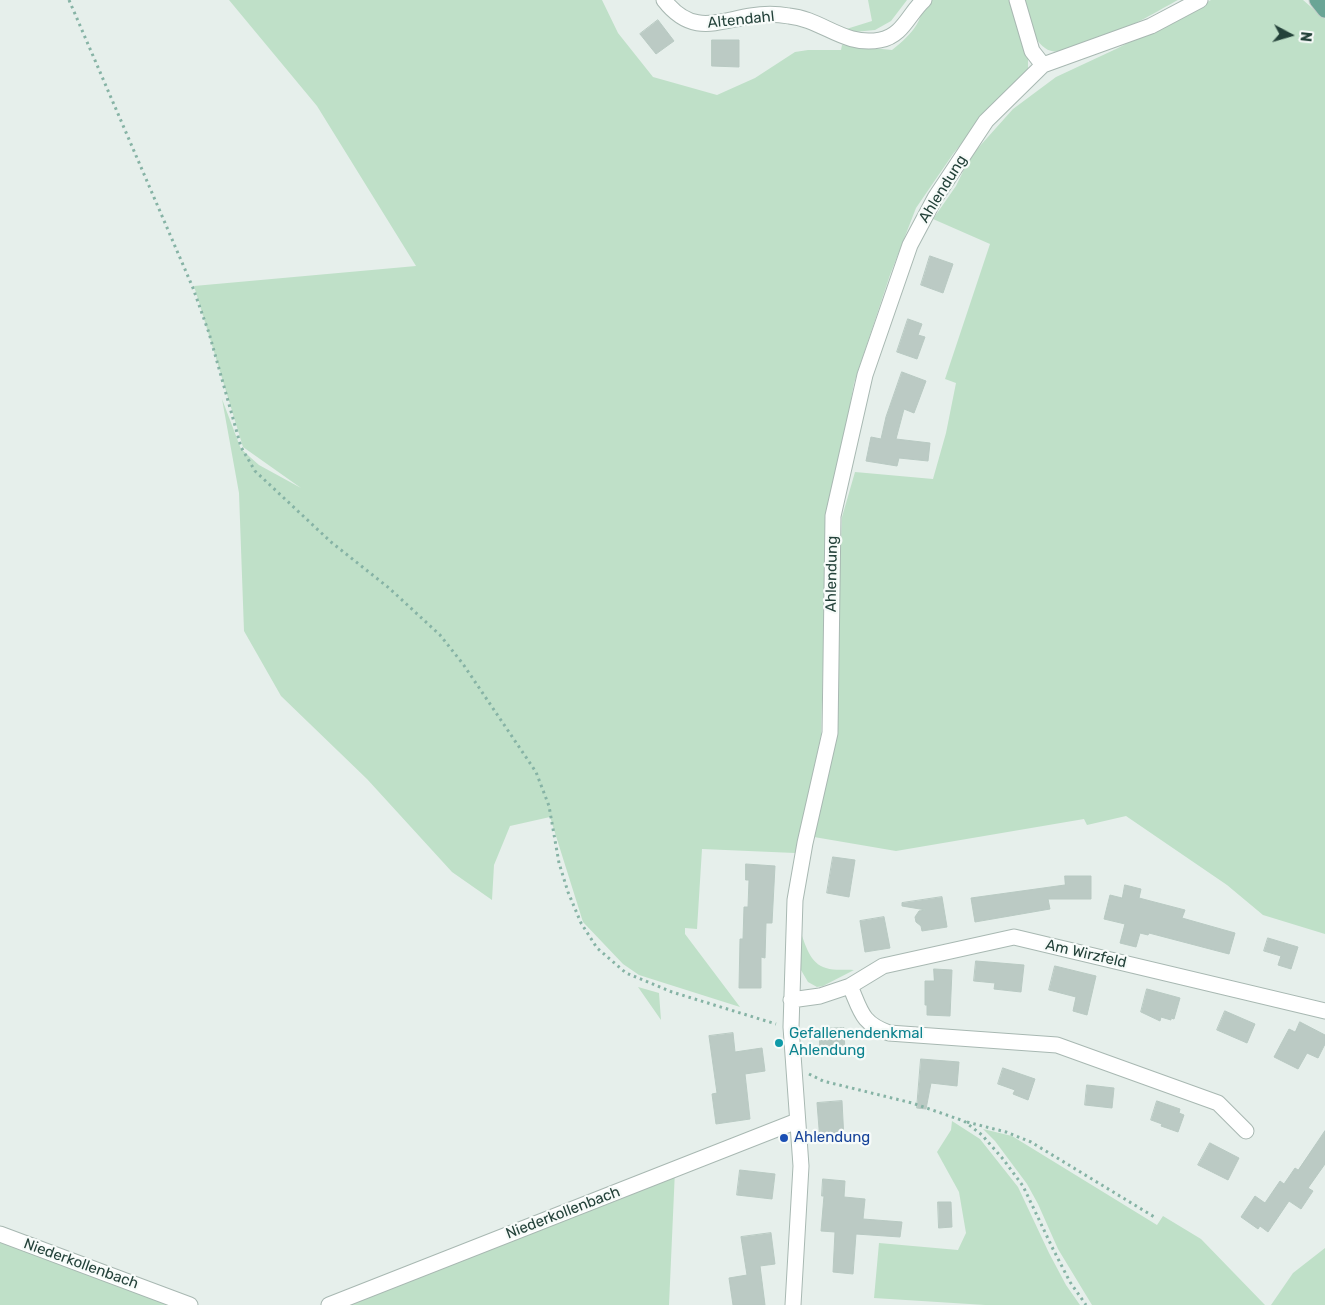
<!DOCTYPE html>
<style>
body{margin:0}
#map{position:relative;width:1325px;height:1305px;overflow:hidden;background:#e6efeb;font-family:Rubik,sans-serif}
canvas{display:block}
.north{position:absolute;left:1265px;top:10px;width:50px;height:50px;-webkit-text-stroke:4px #f7fbf9;paint-order:stroke;rotate:96deg;font-size:14px;font-weight:700;line-height:20px;text-align:center;color:#24423a}
.north::after{content:'';display:block;margin:auto;width:18px;height:22px;background:#24423a;clip-path:polygon(50% 0,100% 100%,50% 72%,0 100%)}
</style>
<div id="map">
<canvas width="1325" height="1305"></canvas>
<div class="north">N</div>
</div>
<script>
const context = document.querySelector('canvas').getContext('2d');
context.lineJoin = 'round';
function fill(path, color) { context.fillStyle = color; context.fill(path, 'evenodd'); }
function trace(path, color, width, dash) { context.strokeStyle = color; context.lineWidth = width; context.lineCap = dash ? 'butt' : 'round'; context.setLineDash(dash || []); context.stroke(path); }
function drawText(font, color, halo, rows, align = 'center') {
  context.font = font + ' Rubik,sans-serif'; context.lineWidth = 4.5; context.setLineDash([]); context.textBaseline = 'middle'; context.strokeStyle = halo; context.fillStyle = color; for (const [text, x, y, turn = 0] of rows) {
    context.save(); context.translate(x, y); context.rotate((+turn || 0) * Math.PI / 180); context.textAlign = isNaN(turn) ? turn : align; if (halo) context.strokeText(text, 0, 0); context.fillText(text, 0, 0); context.restore();
  }
}
fill(new Path2D(`
 M 229,0 L 602,0 L 618,33 L 653,77 L 717,95 L 755,78 L 795,52 L 808,50 L 841,50 L 842,45 L 892,50 C 902,42 911,34 917,24 C 922,15 923,6 931,0 L 1011,0 L 1028,54 L 1028,70 L 979,122 L 953,154 L 916,208 L 890,275 L 854,383 L 838,471 L 827,516 L 821,736 L 795,853 L 702,849 L 697,929 L 685,928 L 685,934 L 740,1007 L 639,975 L 623,964 L 583,922 L 550,817 L 510,826 L 494,865 L 492,900 L 452,872 L 367,779 L 281,696 L 244,631 L 239,493 L 222,399 L 241,449 L 259,465 L 301,488 L 243,447 L 194,286 L 416,266 L 317,106 Z
 M 868,0 L 907,0 L 891,21 L 875,30 L 844,33 L 840,31 L 872,21 Z
 M 1024,0 L 1178,0 C 1155,12 1068,66 1045,48 C 1031,38 1028,15 1024,0 Z
 M 1211,0 L 1303,0 L 1325,19 L 1325,934 L 1263,915 L 1227,885 L 1126,816 L 1087,825 L 1084,819 L 896,851 L 814,837 L 833,736 L 842,517 L 855,472 L 933,479 L 946,433 L 956,383 L 945,379 L 990,244 L 933,219 L 956,186 L 970,157 L 1013,109 L 1056,77 L 1116,49 Z
 M 800,930 C 805,944 810,964 826,968 C 835,971 846,969 854,970 L 823,986 L 817,987 L 808,982 L 798,965 Z
 M 638,987 L 659,993 L 661,1020 Z
 M 952,1121 L 980,1139 L 1018,1187 L 1049,1253 L 1066,1285 L 1080,1305 L 985,1305 L 874,1298 L 879,1243 L 958,1250 L 966,1233 L 959,1192 L 937,1152 L 951,1130 Z
 M 983,1129 L 1012,1136 L 1157,1225 L 1163,1216 L 1201,1239 L 1265,1305 L 1092,1305 L 1058,1249 L 1038,1204 L 1027,1184 L 995,1141 Z
 M 675,1170 L 669,1305 L 331,1305 Z
 M 0,1240 L 177,1305 L 0,1305 Z
 M 1325,1248 L 1325,1305 L 1271,1305 L 1293,1273 Z`), '#bfe0c8');
const building = new Path2D(`
 M 658,20 L 674,41 L 656,54 L 640,34 Z
 M 712,40 L 739,40 L 739,67 L 712,66 Z
 M 930,256 L 953,264 L 943,293 L 921,285 Z
 M 908,319 L 922,324 L 918,335 L 925,337 L 917,359 L 897,352 Z
 M 902,372 L 926,381 L 914,413 L 904,409 L 896,439 L 930,443 L 928,461 L 899,458 L 897,466 L 866,461 L 871,437 L 881,439 L 886,417 Z
 M 833,857 L 855,860 L 849,897 L 827,893 Z
 M 746,864 L 775,866 L 772,923 L 766,923 L 765,958 L 761,957 L 761,988 L 739,988 L 740,939 L 743,939 L 744,907 L 748,907 L 749,880 L 746,880 Z
 M 1065,876 L 1091,876 L 1091,899 L 1048,899 L 1050,909 L 975,922 L 971,898 L 1065,885 Z
 M 1125,885 L 1141,889 L 1139,898 L 1185,910 L 1182,918 L 1235,933 L 1229,954 L 1149,933 L 1148,935 L 1140,933 L 1136,947 L 1120,943 L 1125,924 L 1104,919 L 1110,895 L 1122,898 Z
 M 942,897 L 947,927 L 922,931 L 921,926 L 916,922 L 915,917 L 919,911 L 926,910 L 902,906 L 902,903 Z
 M 884,917 L 890,948 L 865,952 L 860,921 Z
 M 1268,938 L 1298,947 L 1291,969 L 1278,965 L 1281,956 L 1264,951 Z
 M 976,961 L 1024,965 L 1021,992 L 994,989 L 995,983 L 974,981 Z
 M 1055,966 L 1096,976 L 1087,1015 L 1073,1011 L 1076,997 L 1049,990 Z
 M 934,969 L 952,970 L 950,1016 L 927,1015 L 927,1005 L 925,1005 L 925,981 L 934,981 Z
 M 1147,989 L 1180,998 L 1174,1019 L 1171,1018 L 1171,1020 L 1161,1017 L 1160,1021 L 1141,1012 Z
 M 1225,1011 L 1255,1024 L 1247,1043 L 1217,1030 Z
 M 1300,1022 L 1325,1035 L 1325,1044 L 1318,1058 L 1307,1053 L 1298,1069 L 1274,1057 L 1289,1029 L 1295,1032 Z
 M 844,1028 L 845,1054 L 820,1054 L 819,1029 Z
 M 733,1033 L 735,1052 L 762,1048 L 765,1071 L 745,1074 L 750,1119 L 716,1124 L 712,1094 L 717,1093 L 709,1036 Z
 M 921,1059 L 959,1062 L 957,1086 L 931,1083 L 926,1109 L 917,1108 Z
 M 1003,1068 L 1035,1079 L 1028,1100 L 1013,1094 L 1015,1090 L 998,1084 Z
 M 1087,1085 L 1114,1088 L 1112,1108 L 1085,1105 Z
 M 842,1101 L 844,1140 L 820,1141 L 817,1103 Z
 M 1157,1101 L 1180,1109 L 1179,1113 L 1184,1115 L 1178,1132 L 1161,1126 L 1162,1124 L 1151,1120 Z
 M 1325,1131 L 1325,1164 L 1308,1188 L 1313,1191 L 1301,1209 L 1289,1201 L 1268,1232 L 1260,1226 L 1258,1229 L 1241,1217 L 1255,1196 L 1265,1203 L 1280,1181 L 1284,1184 L 1295,1168 L 1298,1170 Z
 M 1210,1143 L 1239,1158 L 1228,1180 L 1198,1165 Z
 M 740,1170 L 775,1174 L 772,1199 L 737,1195 Z
 M 823,1179 L 845,1181 L 844,1197 L 865,1199 L 863,1219 L 902,1222 L 900,1237 L 856,1234 L 853,1274 L 833,1272 L 835,1232 L 821,1231 L 824,1196 L 822,1196 Z
 M 938,1202 L 951,1202 L 952,1227 L 939,1228 Z
 M 771,1233 L 775,1264 L 760,1266 L 765,1305 L 733,1305 L 729,1278 L 747,1275 L 741,1237 Z`);
fill(building, '#bbcac4');
trace(building, '#b8c9c2', 1);
const minor = new Path2D(`
 M 664,0 C 691,35 715,22 751,16 C 762,14 778,14 789,16 C 822,19 844,47 880,40 C 903,36 909,13 924,0
 M 1017,0 L 1032,51 L 1043,65
 M 850,986 C 861,1011 861,1023 889,1033 L 1057,1045 L 1218,1103 L 1246,1131
 M 791,1000 L 820,996 L 850,986 L 883,966 L 1014,937 L 1325,1011
 M 0,1234 L 190,1305
 M 329,1305 L 797,1121
 M 793,1305 L 801,1166 L 791,1027 L 795,900 L 805,843 L 830,733 L 833,516 L 865,375 L 910,245 L 935,198 L 986,121 L 1043,65 L 1151,26 L 1200,0`);
const major = new Path2D(`
 M 1317,0 L 1325,10`);
trace(minor, '#a8b8b2', 17);
trace(major, '#c2cac8', 17);
trace(new Path2D(`
 M 69,0 L 193,288 L 209,333 L 241,447 L 255,471 L 331,542 L 389,588 L 440,635 L 463,664 L 536,772 L 549,806 L 559,863 L 568,892 L 581,923 L 597,948 L 626,973 L 672,992 L 776,1024
 M 809,1074 L 823,1081 L 912,1103 L 964,1121 L 982,1135 L 1003,1159 L 1023,1186 L 1053,1249 L 1070,1282 L 1086,1305
 M 967,1122 L 1006,1132 L 1031,1142 L 1156,1218`), '#86b3a5', 3, [2.5, 4]);
trace(minor, '#fff', 15);
trace(major, '#6aa596', 15);
for (const [x, y, r, color] of [
 [779,1043,5,"#0f9aa8"],
 [784,1138,5,"#1a4fb4"]
]) { const dot = new Path2D(); dot.arc(x, y, r, 0, 2 * Math.PI); context.fillStyle = color; context.fill(dot); trace(dot, '#f7fbf9', 2); }
drawText('15px', '#24423a', '#f7fbf9', [
 ["Altendahl",741,20,-6],
 ["Ahlendung",943,189,-58],
 ["Ahlendung",832,574,-89],
 ["Am Wirzfeld",1086,954,13],
 ["Niederkollenbach",563,1213,-21],
 ["Niederkollenbach",81,1264,20]
]);
drawText('15px', '#0d838f', '#f7fbf9', [
 ["Gefallenendenkmal",789,1034],
 ["Ahlendung",789,1051]
], 'left');
drawText('15px', '#164399', '#f7fbf9', [
 ["Ahlendung",794,1138]
], 'left');
</script>
